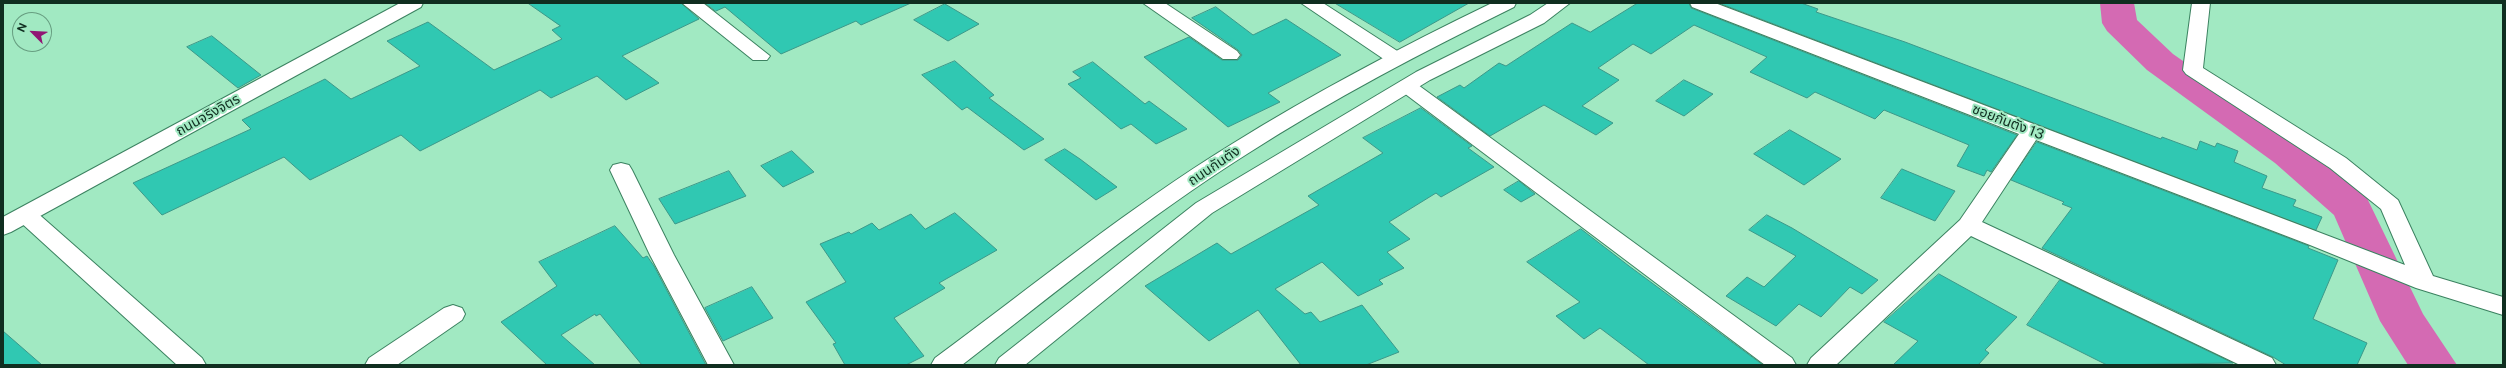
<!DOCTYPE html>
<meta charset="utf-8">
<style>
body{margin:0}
#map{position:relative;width:2506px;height:368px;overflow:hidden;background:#a1e9c2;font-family:"Public Sans",sans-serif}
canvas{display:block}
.frame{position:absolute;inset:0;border:4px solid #102e20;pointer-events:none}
.north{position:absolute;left:12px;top:12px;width:40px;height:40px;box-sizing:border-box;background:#a1e9c2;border:1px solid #679e81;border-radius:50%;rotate:294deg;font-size:11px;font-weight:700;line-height:16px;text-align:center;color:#102e20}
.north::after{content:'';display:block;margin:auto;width:14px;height:18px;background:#911674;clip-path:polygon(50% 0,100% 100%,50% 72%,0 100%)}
</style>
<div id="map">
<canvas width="2506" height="368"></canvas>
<div class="frame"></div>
<div class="north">N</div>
</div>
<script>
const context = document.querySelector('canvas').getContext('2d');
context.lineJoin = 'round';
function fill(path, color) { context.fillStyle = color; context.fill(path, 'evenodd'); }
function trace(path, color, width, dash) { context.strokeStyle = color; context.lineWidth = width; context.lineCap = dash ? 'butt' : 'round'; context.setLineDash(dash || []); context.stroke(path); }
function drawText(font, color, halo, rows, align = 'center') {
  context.font = font + ' "Public Sans","Noto Sans Thai",sans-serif'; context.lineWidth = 4; context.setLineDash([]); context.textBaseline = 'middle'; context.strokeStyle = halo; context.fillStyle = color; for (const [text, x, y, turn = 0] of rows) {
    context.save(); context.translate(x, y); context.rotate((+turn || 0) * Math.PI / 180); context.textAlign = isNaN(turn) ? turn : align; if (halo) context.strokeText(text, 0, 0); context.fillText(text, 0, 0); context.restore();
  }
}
fill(new Path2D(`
 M 2100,3 L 2134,3 L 2137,20 L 2173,54 L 2303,145 L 2367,198 L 2423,314 L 2457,365 L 2408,365 L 2380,321 L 2334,215 L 2275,163 L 2147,70 L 2107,31 L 2102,23 Z`), '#d46ab3');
const building = new Path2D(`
 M 528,3 L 681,3 L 699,19 L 622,56 L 659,83 L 626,100 L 597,76 L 551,98 L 540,90 L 420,151 L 401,135 L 310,180 L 284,157 L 162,215 L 133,183 L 251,129 L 242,120 L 325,79 L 351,99 L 420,66 L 387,41 L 428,22 L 494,70 L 562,39 L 552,30 L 560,26 Z
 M 705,3 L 911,3 L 861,25 L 856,21 L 781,54 L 725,7 L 716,11 Z
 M 1335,3 L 1469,3 L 1400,42 Z
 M 1638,3 L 1689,3 L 1691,8 L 2017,135 L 1991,172 L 1987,170 L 1984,176 L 1957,166 L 1969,145 L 1884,110 L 1875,119 L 1815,92 L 1807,98 L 1750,72 L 1767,57 L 1694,25 L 1651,54 L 1633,44 L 1598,68 L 1619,80 L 1582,106 L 1613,123 L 1596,135 L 1544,105 L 1490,136 L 1437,97 L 1460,85 L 1464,88 L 1499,63 L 1506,66 L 1572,23 L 1590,32 Z
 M 1719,3 L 1801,3 L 1818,9 L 1816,12 L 1905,42 L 2161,139 L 2162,137 L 2197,150 L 2200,141 L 2215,147 L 2217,143 L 2238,151 L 2234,162 L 2267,176 L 2262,188 L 2296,200 L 2293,206 L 2322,217 L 2316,230 Z
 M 945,4 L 979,24 L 948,41 L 914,20 Z
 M 1216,7 L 1253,35 L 1286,19 L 1341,55 L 1268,93 L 1280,102 L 1228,127 L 1144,57 L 1189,37 L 1222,60 L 1238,60 L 1242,55 L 1238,50 L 1192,18 Z
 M 212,36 L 261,75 L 238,88 L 187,47 Z
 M 955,61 L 994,95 L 989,98 L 1044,139 L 1024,150 L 967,107 L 962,110 L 922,75 Z
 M 1093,62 L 1145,104 L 1149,101 L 1187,129 L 1156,144 L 1131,124 L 1121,129 L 1068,84 L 1081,78 L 1073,72 Z
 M 1684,80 L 1713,94 L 1684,116 L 1656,101 Z
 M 1421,108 L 1472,146 L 1468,148 L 1494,167 L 1441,197 L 1436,193 L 1389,222 L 1410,239 L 1387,252 L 1404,268 L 1379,280 L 1383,284 L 1358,296 L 1322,262 L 1275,289 L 1305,314 L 1311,312 L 1320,322 L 1362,305 L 1399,352 L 1366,365 L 1301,365 L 1258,310 L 1209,341 L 1145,286 L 1217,243 L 1231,254 L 1319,205 L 1308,196 L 1383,153 L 1363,138 Z
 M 1790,130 L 1841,159 L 1804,185 L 1754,154 Z
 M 2037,142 L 2309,246 L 2308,248 L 2338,260 L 2313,319 L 2367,343 L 2357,365 L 2286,365 L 2273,357 L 2042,248 L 2072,208 L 2062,204 L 2064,202 L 2011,180 Z
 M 1065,149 L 1080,159 L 1117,187 L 1096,200 L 1045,160 Z
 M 792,151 L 814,172 L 783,187 L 761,166 Z
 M 1902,169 L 1955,191 L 1935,221 L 1881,198 Z
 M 729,171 L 746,196 L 675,224 L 659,199 Z
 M 1519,181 L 1535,194 L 1521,202 L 1504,190 Z
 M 955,213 L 997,250 L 939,283 L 945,288 L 894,318 L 924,356 L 906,365 L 845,365 L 833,344 L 836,343 L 806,302 L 846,282 L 820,244 L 849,232 L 851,234 L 872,223 L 879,230 L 911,214 L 925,229 Z
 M 1767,215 L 1792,228 L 1878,280 L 1862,294 L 1850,287 L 1821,317 L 1799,304 L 1776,326 L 1726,296 L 1747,277 L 1764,287 L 1796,256 L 1749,230 Z
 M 615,226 L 643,258 L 647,256 L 654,266 L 706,365 L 642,365 L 600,314 L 596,316 L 595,314 L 561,335 L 595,365 L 547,365 L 501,322 L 557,286 L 539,262 Z
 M 1581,229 L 1629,266 L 1763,365 L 1649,365 L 1600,328 L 1584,339 L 1556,316 L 1580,302 L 1527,262 Z
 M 1939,274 L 2017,317 L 1985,350 L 1989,353 L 1978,365 L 1893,365 L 1918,341 L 1884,322 Z
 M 2060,280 L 2233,363 L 2107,365 L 2027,325 Z
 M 752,287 L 773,318 L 723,341 L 705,308 Z
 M 3,331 L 42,365 L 3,365 Z`);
fill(building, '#30c8b2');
trace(building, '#3c9889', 1);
const minor = new Path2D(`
 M 682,3 L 703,3 L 770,56 L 767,60 L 753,60 Z
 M 1143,3 L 1165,3 L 1237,51 L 1240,55 L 1237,59 L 1223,59 Z
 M 1301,3 L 1323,3 L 1402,54 L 1405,58 L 1402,62 L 1388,62 Z
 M 1690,3 L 1715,3 L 2405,265 L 2381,209 L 2330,168 L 2186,74 L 2183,70 L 2192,3 L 2210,3 L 2203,68 L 2346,158 L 2398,200 L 2433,276 L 2503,297 L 2503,315 L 2416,288 L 2310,245 L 2036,140 L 1982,222 L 2272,358 L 2276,365 L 2240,365 L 1971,236 L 1836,365 L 1807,365 L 1811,358 L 1960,220 L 2019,134 L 1692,7 Z
 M 1407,80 L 1414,82 L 1792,358 L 1796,365 L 1765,365 L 1400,90 L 1397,86 L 1400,82 Z
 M 621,163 L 629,165 L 632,170 L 674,255 L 734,365 L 708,365 L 650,255 L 610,170 L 613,165 Z
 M 26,207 L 34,210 L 202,358 L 206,365 L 177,365 L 18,220 L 15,215 L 18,210 Z
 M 453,305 L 462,308 L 465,314 L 462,320 L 397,365 L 365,365 L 369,358 L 444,308 Z`);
const tertiary = new Path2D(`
 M 400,3 L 423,3 L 421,7 L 11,232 L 3,235 L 3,217 Z`);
const primary = new Path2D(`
 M 1492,3 L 1516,3 L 1514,7 C 1423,52 1332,99 1247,154 C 1147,217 1055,293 962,365 L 931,365 L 935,358 C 1033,286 1128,208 1232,144 C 1316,92 1403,46 1492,3 Z
 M 1548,3 L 1570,3 L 1544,23 L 1430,80 L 1212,213 L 1025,365 L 995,365 L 999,358 L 1196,203 L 1416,72 L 1530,15 Z`);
trace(minor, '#3b8260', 2);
trace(tertiary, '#3b8260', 2);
trace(primary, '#3b8260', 2);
fill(minor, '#fff');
fill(tertiary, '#fff');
fill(primary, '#fff');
drawText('14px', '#102e20', '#a1e9c2', [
 ["ถนนจริงจิตร",208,115,-29],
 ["ซอยกันตัง 13",2008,122,21],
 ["ถนนกันตัง",1214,166,-34]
]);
</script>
